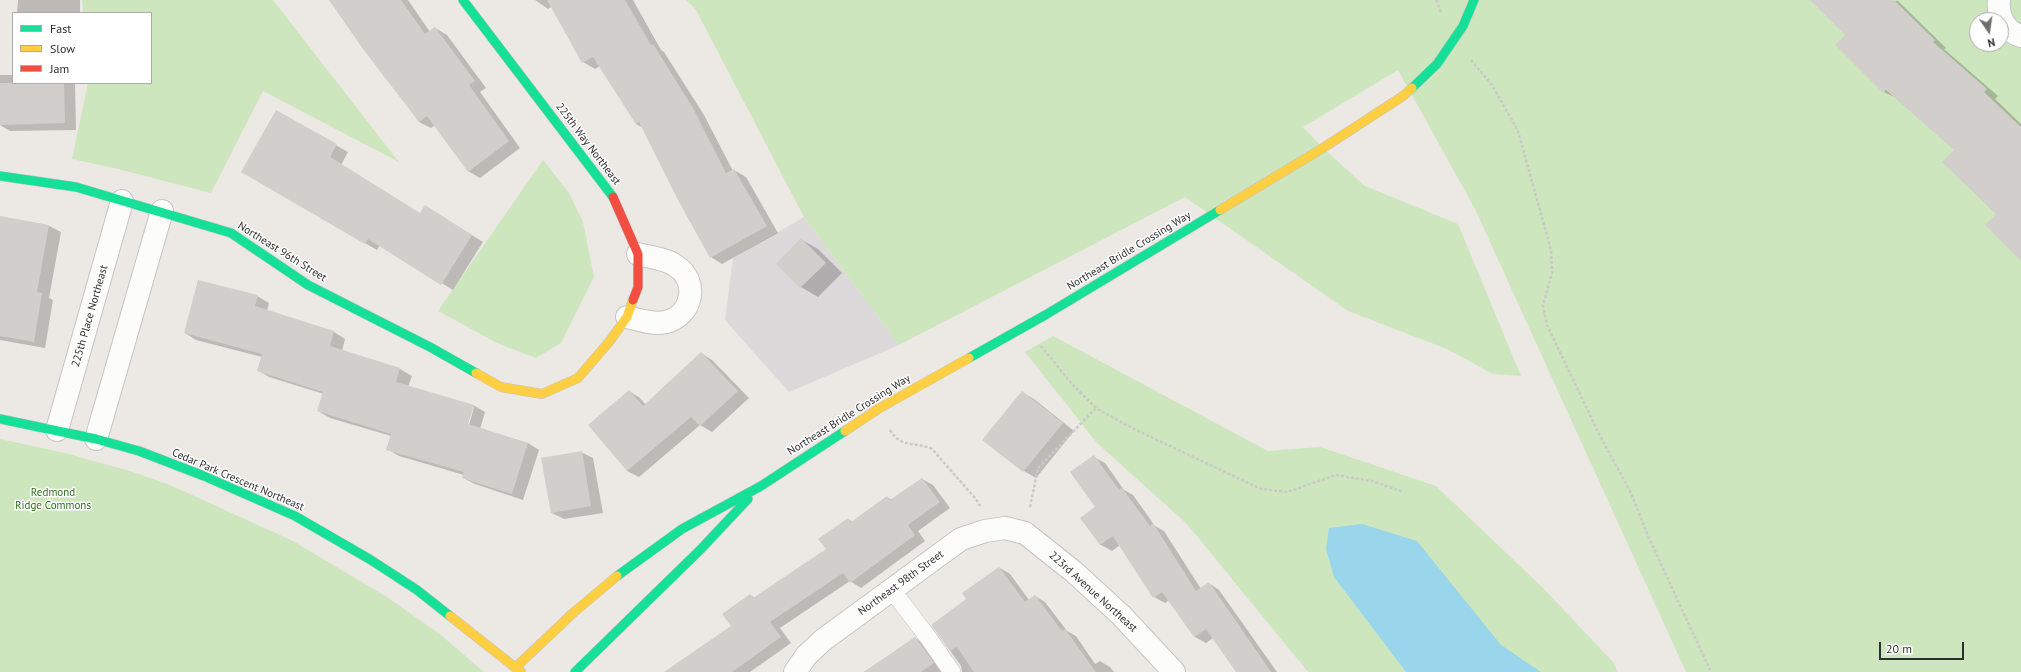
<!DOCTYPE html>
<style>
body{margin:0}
#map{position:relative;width:2021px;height:672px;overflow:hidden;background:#ece8e4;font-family:"PT Sans",sans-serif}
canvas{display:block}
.legend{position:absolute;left:12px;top:12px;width:140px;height:72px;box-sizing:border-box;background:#fff;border:1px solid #ababab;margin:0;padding:5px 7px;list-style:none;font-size:12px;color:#2e2e2e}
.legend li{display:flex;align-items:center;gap:8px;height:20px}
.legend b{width:20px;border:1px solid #ababab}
.north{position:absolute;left:1969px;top:12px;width:40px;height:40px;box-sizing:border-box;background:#fff;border:1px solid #ababab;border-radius:50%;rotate:167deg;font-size:11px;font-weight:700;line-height:16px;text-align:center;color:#2e2e2e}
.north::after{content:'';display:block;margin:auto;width:14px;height:18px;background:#706f6e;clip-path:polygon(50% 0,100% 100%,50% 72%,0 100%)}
.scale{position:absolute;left:1879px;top:642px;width:85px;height:18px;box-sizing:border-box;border:2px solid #2e2e2e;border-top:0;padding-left:5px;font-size:12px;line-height:14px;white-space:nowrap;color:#2e2e2e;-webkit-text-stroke:3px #fff;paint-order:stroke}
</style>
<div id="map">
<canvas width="2021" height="672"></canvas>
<ul class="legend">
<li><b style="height:5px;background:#16e098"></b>Fast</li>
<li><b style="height:5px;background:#ffcf43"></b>Slow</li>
<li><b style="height:5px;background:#f24e42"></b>Jam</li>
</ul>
<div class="north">N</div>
<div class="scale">20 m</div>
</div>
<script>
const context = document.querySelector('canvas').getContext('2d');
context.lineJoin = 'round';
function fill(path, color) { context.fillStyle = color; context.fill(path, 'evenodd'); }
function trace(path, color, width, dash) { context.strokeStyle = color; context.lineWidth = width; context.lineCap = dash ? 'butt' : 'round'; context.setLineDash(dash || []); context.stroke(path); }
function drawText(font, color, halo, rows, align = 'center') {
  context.font = font + ' "PT Sans",sans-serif'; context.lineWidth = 3; context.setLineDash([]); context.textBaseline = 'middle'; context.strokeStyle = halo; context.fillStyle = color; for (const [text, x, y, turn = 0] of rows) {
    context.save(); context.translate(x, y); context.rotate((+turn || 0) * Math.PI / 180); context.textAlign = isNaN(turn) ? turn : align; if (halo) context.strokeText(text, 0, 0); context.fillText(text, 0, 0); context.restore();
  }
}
fill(new Path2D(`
 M 804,217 L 899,345 L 789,392 L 725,320 L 733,258 Z`), '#dcd9db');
fill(new Path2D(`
 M 82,0 L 273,0 L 399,162 L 263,91 L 211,193 L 118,169 L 72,159 L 88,83 L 151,83 L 151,13 L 83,13 Z
 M 686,0 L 2021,0 L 2021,672 L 1686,672 L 1475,209 L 1398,70 L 1303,127 L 1323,148 L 1365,186 L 1458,224 L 1521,376 L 1493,374 L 1447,349 L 1348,311 L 1185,197 L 899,345 L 804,217 L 696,10 ZM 1977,20 L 2001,20 L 2001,44 L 1977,44 Z
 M 543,160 L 569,193 L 583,222 L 594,277 L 561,343 L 536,358 L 499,344 L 438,311 Z
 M 1053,336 L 1268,451 L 1320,447 L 1436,486 L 1542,587 L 1613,662 L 1618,672 L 1308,672 L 1187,524 L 1097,443 L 1025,352 Z
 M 0,439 L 65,453 L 133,472 L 170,485 L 293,541 L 387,597 L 441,635 L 484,672 L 0,672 Z`), '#cee6be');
fill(new Path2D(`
 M 1362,524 L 1417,541 L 1501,645 L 1541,672 L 1406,672 L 1334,577 L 1326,549 L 1329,528 Z`), '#99d6ec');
fill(new Path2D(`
 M 18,0 L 80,0 L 80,13 L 17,13 Z
 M 337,0 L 408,0 L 430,32 L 435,28 L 447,35 L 486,88 L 480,92 L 520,148 L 480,178 L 468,171 L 435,125 L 431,128 L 419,122 Z
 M 535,0 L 633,0 L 661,50 L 664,52 L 704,115 L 733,171 L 734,170 L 746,177 L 778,233 L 722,264 L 711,257 L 643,128 L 636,124 L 600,66 L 595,69 L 583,62 L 552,6 L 548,9 Z
 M 1811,0 L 1898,1 L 1946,48 L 1944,49 L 1998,96 L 1995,99 L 2021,124 L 2021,259 L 1997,214 L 1955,150 L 1896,98 L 1884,92 L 1846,35 Z
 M 0,75 L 13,75 L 13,83 L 75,83 L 76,130 L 10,131 L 0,125 Z
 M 276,112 L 348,152 L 341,165 L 420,214 L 436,213 L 483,242 L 453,290 L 380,245 L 377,250 L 242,172 Z
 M 0,217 L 49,226 L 61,232 L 49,298 L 53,300 L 45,348 L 0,340 Z
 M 802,240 L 818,249 L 842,273 L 818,297 L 801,287 Z
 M 257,296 L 269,303 L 267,311 L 334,332 L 345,339 L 342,351 L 400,369 L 412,376 L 408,387 L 473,405 L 485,412 L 480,429 L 528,443 L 539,450 L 523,500 L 475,484 L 463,478 L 464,475 L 399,456 L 387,449 L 391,436 L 330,418 L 318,411 L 324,394 L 269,377 L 258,370 L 262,357 L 196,340 L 185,333 ZM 472,407 L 474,407 L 468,429 L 466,428 Z
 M 701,353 L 712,360 L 749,398 L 712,432 L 700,425 L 639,477 L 627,471 L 629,391 L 640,398 L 646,405 Z
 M 1022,392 L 1034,399 L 1074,431 L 1036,478 L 1024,471 L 984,440 Z
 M 581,452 L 593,458 L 603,513 L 564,519 L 552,513 Z
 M 1094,457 L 1105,463 L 1124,490 L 1133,495 L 1155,526 L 1164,531 L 1201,589 L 1209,583 L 1219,590 L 1277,672 L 1237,672 L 1213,638 L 1206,643 L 1195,637 L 1169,600 L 1165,603 L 1154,597 L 1120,545 L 1112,551 L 1101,545 L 1082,518 L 1096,507 Z
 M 922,479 L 933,485 L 950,508 L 918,531 L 925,541 L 861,588 L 850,581 L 780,628 L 791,643 L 750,672 L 666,672 L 732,626 L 750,595 L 755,598 L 827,549 L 848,519 L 853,522 L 887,497 L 892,500 Z
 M 1000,568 L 1010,574 L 1029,600 L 1035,596 L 1045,602 L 1067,631 L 1076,636 L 1095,664 L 1100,661 L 1110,667 L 1114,672 L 962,672 L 961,666 L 932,625 L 968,599 Z
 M 915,638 L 925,644 L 945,672 L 864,672 Z`), '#0003');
fill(new Path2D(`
 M 329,0 L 401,0 L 425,34 L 435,27 L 475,81 L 469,85 L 509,141 L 468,172 L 427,116 L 419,122 L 363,49 Z
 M 547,0 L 625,0 L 651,45 L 653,44 L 693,108 L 726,173 L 734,169 L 767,226 L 710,258 L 678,200 L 639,122 L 636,124 L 593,57 L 582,63 Z
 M 1810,0 L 1894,0 L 1935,40 L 1933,42 L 1987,89 L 1984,92 L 2021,127 L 2021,261 L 1985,225 L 1996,214 L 1942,162 L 1954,150 L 1886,90 L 1883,93 L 1835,45 L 1845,35 Z
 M 0,83 L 64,83 L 65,123 L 0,125 Z
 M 276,110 L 337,144 L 330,157 L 420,213 L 425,205 L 472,235 L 441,285 L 368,239 L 365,244 L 241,172 Z
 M 0,216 L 49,225 L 37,292 L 42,293 L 34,342 L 0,336 Z
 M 801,238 L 826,263 L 800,288 L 776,264 Z
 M 198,280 L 258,295 L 255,306 L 334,331 L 330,346 L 400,368 L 396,382 L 474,405 L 468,424 L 528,443 L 512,494 L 462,478 L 464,472 L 386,450 L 391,434 L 317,411 L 323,392 L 257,371 L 262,354 L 184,333 Z
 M 701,352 L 738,391 L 700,426 L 691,417 L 627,471 L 588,425 L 629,390 L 643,406 Z
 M 1022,391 L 1063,423 L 1023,472 L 982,440 Z
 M 582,451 L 591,506 L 551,513 L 541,458 Z
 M 1094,455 L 1119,490 L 1122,488 L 1150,526 L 1153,523 L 1196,591 L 1209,582 L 1271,672 L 1236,672 L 1206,629 L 1194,637 L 1162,592 L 1153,598 L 1113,536 L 1100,545 L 1080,518 L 1095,507 L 1070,472 Z
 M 922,478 L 940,502 L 908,525 L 915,535 L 850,583 L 843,573 L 770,622 L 781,637 L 732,672 L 664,672 L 731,626 L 722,614 L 750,594 L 753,598 L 826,549 L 818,539 L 848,518 L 851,522 L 887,496 L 890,500 Z
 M 999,567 L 1025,602 L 1035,595 L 1062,631 L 1065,629 L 1096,672 L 974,672 L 957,647 L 950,651 L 931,625 L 966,599 L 962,593 Z
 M 915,637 L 934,663 L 921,672 L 864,672 Z`), '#d1cecb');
const lane = new Path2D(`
 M 891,589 L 927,636 L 952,672`);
const street = new Path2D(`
 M 1999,0 C 1997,15 2005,32 2021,36
 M 627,317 C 640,320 653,325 666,322 C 693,315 699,281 676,266 C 667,259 649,257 638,254
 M 57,430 L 122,201
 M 96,439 L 162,211
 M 795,672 L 806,656 L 823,640 L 961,539 L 985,531 L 1005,528 L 1025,533 L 1074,572 L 1121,615 L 1174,672`);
const fast = new Path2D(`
 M 463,0 L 613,197
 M 1412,88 L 1437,64 L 1463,26 L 1474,0
 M 0,176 L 76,187 L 231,233 L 308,285 L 430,347 L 476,373
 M 969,358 L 1047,314 L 1220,210
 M 0,419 L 96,439 L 139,451 L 204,476 L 295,516 L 371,560 L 417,590 L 450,616
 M 617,576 L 682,529 L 761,486 L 845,431
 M 575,672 L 701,549 L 748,499`);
const slow = new Path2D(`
 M 1220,210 L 1323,148 L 1403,96 L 1412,88
 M 476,373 L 501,387 L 542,394 L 578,378 L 609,342 L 627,317 L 633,300
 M 845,431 L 878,409 L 969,358
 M 450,616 L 521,672
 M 516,667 L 573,613 L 617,576`);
const jam = new Path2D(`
 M 613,197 L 638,254 L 638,287 L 633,300`);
trace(lane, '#c5c4c5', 18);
trace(street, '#c5c4c5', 24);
trace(fast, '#c5c4c5', 10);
trace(slow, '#c5c4c5', 10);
trace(jam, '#c5c4c5', 10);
trace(new Path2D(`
 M 1436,0 L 1441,12
 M 1471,60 L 1492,85 L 1518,131 L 1551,250 L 1552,273 L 1543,306 L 1547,325 L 1599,434 L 1631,493 L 1648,536 L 1711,672
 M 1041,346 L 1072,384 L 1096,408 L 1132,428 L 1261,489 L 1287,492 L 1336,475 L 1372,481 L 1403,492
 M 890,430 C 901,449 916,441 932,449 L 976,499 L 980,506
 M 1030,507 L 1038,468 L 1096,408`), '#c9c9c8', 2.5, [3, 2]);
trace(lane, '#fcfcfb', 17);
trace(street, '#fcfcfb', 22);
trace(fast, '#16e098', 9);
trace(slow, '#ffcf43', 9);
trace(jam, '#f24e42', 9);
drawText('11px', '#2e2e2e', '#fff', [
 ["225th Way Northeast",588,144,53],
 ["Northeast Bridle Crossing Way",1129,251,-31],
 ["Northeast 96th Street",282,252,32],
 ["225th Place Northeast",90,316,-74],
 ["Northeast Bridle Crossing Way",849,415,-32],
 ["Cedar Park Crescent Northeast",238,480,23],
 ["Northeast 98th Street",901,583,-36],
 ["223rd Avenue Northeast",1093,592,42]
]);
drawText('11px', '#2c6e1b', '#fff', [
 ["Redmond",53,493],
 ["Ridge Commons",53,506]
]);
</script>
